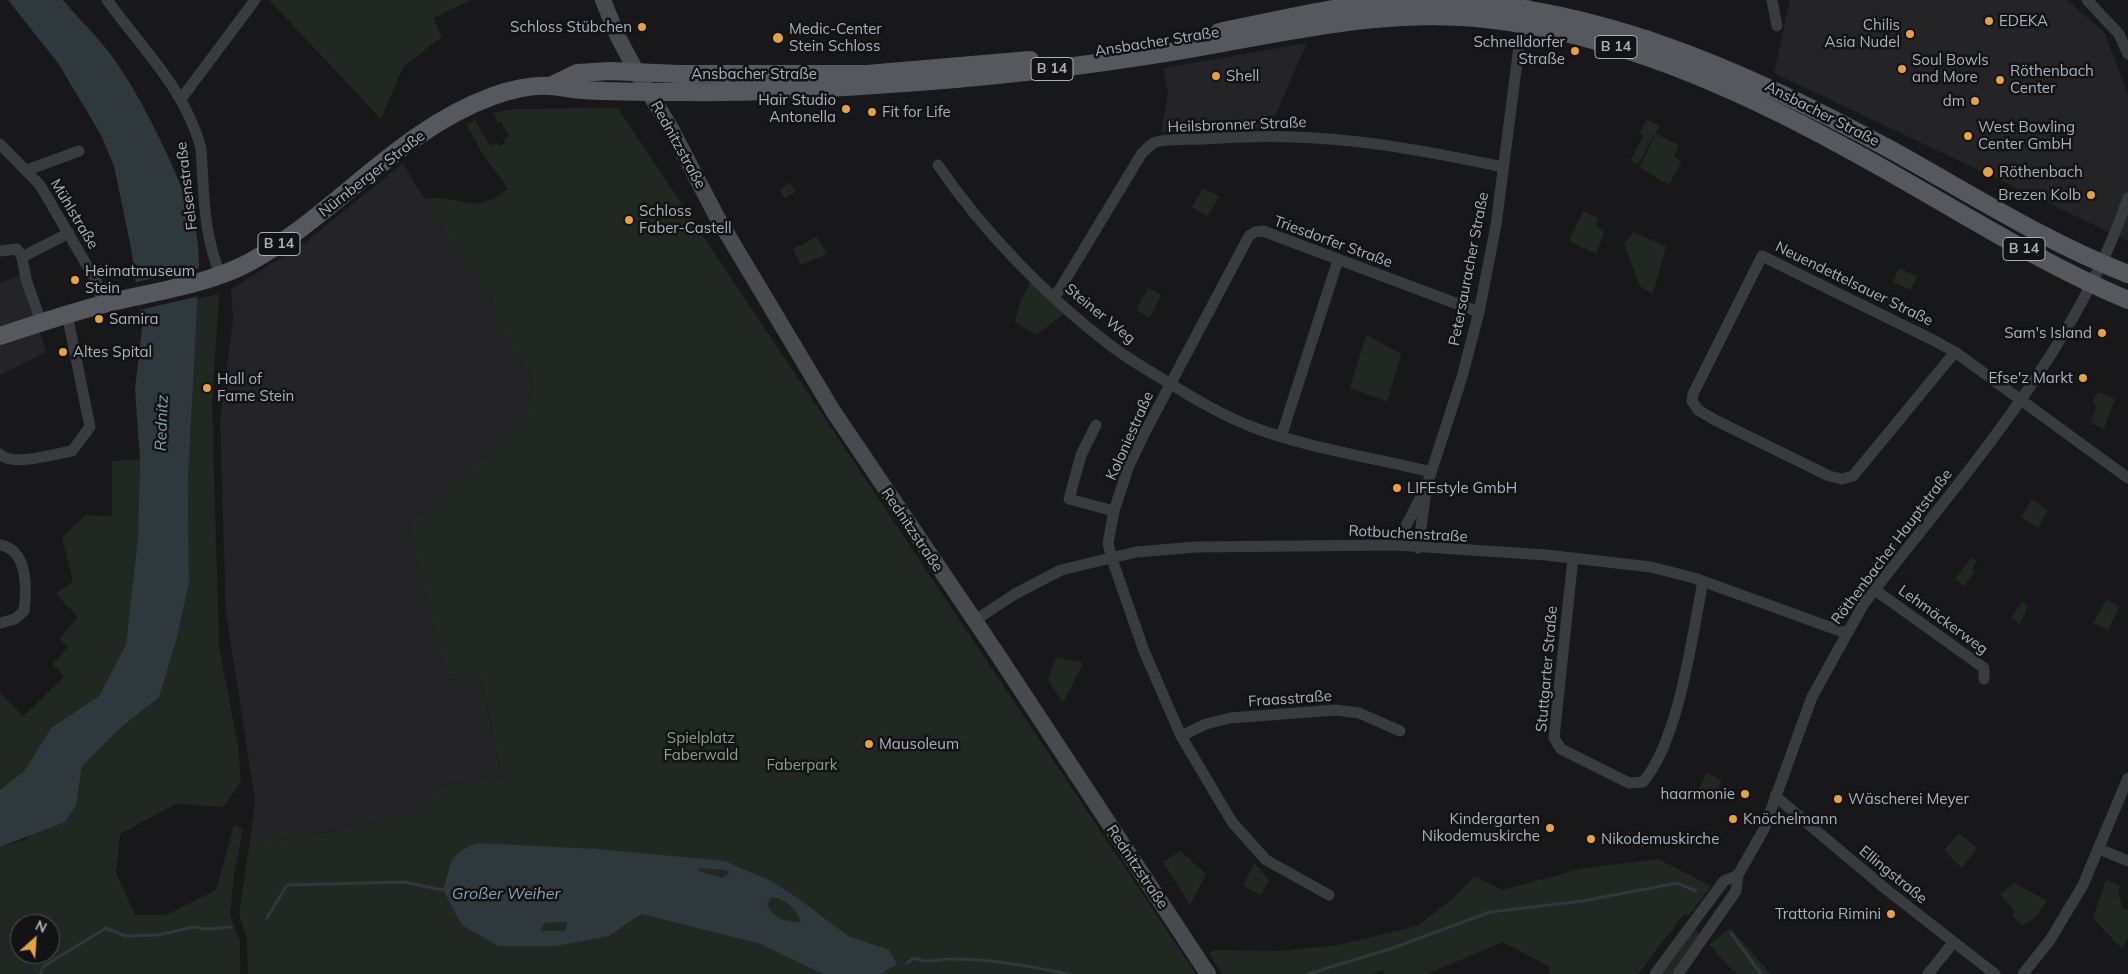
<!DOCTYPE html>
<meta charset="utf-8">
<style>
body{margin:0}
#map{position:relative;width:2128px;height:974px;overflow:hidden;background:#18181a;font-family:Mulish,sans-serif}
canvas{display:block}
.north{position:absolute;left:10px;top:914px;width:50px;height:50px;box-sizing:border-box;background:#131315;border:1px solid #505257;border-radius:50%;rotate:26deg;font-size:14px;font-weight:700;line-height:20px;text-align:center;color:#abb1b9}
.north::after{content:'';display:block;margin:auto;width:18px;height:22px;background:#e6a144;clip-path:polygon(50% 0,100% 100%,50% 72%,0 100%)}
</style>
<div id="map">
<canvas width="2128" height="974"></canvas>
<div class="north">N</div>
</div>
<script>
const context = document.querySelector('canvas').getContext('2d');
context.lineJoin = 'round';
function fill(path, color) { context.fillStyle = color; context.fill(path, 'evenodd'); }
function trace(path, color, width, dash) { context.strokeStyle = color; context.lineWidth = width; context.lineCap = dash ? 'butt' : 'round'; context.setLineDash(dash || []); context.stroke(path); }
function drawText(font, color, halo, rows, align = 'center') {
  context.font = font + ' Mulish,sans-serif'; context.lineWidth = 5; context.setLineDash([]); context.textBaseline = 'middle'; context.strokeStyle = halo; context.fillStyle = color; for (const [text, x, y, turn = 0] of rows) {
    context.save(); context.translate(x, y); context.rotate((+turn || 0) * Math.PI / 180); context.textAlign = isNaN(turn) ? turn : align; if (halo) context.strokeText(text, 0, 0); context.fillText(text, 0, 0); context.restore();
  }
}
fill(new Path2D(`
 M 1790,0 L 2067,0 L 2104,32 L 2128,94 L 2128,241 L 1774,73 Z
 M 1307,43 L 1270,127 L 1161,132 L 1168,94 L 1163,68 Z
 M 403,163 L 424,199 L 492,300 L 507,340 L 531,375 L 534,390 L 530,400 L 531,412 L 482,461 L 449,680 L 481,676 L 502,778 L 443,785 L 407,817 L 273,842 L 251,835 L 255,800 L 226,613 L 220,420 L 233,320 L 231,289 L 302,245 Z
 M 23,275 L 46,352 L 0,375 L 0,283 Z`), '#242427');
fill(new Path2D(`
 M 269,0 L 471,0 L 433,18 L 442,37 L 403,67 L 381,119 Z
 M 618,108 L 1196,974 L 248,974 L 247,940 L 239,913 L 251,835 L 273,842 L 407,817 L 443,785 L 502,778 L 481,676 L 449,680 L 410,525 L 482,461 L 531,412 L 526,405 L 534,390 L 531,375 L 507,340 L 492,300 L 424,199 C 461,193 471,218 508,189 L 481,151 L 466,124 L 475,120 L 490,146 L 497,143 L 499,146 L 505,143 L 504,140 L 509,136 L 501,121 L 498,123 L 493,113 L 513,109 Z
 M 1647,120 L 1660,126 L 1638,164 L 1630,161 L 1643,136 L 1640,132 Z
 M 1656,134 L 1679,145 L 1674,156 L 1681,162 L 1669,185 L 1639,167 Z
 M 790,183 L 796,192 L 784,198 L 780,189 Z
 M 1203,188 L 1219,196 L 1208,216 L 1192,207 Z
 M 1583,211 L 1598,218 L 1596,226 L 1604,232 L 1596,254 L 1569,241 Z
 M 1633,232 L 1666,246 L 1653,294 L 1640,286 L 1624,244 Z
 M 817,237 L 827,254 L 801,265 L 793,249 Z
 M 1899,268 L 1917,276 L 1911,290 L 1893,282 Z
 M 1031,281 L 1066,312 L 1036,335 L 1015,322 L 1020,303 Z
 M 1148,288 L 1161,295 L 1150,318 L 1136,310 Z
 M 219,294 L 212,404 L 219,646 L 238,746 L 241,782 L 223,807 L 176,804 L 120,834 L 116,873 L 135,915 L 166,915 L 216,890 L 234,825 L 243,829 L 234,875 L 230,915 L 240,941 L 240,974 L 0,974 L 0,847 L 24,840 L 76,805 L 82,767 L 118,730 L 159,696 L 177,638 L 189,583 L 188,481 L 196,299 ZM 20,924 L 50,924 L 50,954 L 20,954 Z
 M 1366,335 L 1401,354 L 1387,402 L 1350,388 Z
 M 2098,392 L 2115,399 L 2104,429 L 2091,423 L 2096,408 L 2093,400 Z
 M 140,459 L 138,537 L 127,645 L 99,696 L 51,728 L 24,771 L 0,790 L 0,693 L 23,716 L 64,677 L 52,664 L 68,647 L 59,639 L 78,617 L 56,594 L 73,581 L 62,537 L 86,515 L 112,516 L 112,461 Z
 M 2032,499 L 2048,510 L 2038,528 L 2021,517 Z
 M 1971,557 L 1977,562 L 1972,569 L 1975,571 L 1964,586 L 1955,579 Z
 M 2107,599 L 2119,607 L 2108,630 L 2093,623 Z
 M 2022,602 L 2027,605 L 2025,614 L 2019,624 L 2011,618 Z
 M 1056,657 L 1083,663 L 1063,703 L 1048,680 Z
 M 1707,773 L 1722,780 L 1714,796 L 1698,790 Z
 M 1959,833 L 1977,848 L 1962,868 L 1944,850 Z
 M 1180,851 L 1206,874 L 1190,905 L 1163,862 Z
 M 1658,859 L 1711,886 L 1689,916 L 1684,914 L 1638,974 L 1548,974 L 1550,967 L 1503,942 L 1427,974 L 1385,974 L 1383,970 L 1372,974 L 1222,974 L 1209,953 L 1215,950 L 1279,951 L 1338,945 L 1417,926 L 1452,899 L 1475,876 L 1502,890 L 1584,868 Z
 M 1254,863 L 1269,880 L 1261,895 L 1243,886 Z
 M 2106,880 L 2120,886 L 2118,892 L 2123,909 L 2128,910 L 2128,937 L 2122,949 L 2093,918 Z
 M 2014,883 L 2047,901 L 2036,917 L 2022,926 L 2012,915 L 2015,912 L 2000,894 Z
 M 1694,928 L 1703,936 L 1671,974 L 1661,974 Z
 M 1730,928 L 1771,974 L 1772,974 L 1736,974 L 1709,945 Z`), '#202821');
fill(new Path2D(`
 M 8,0 L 63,0 C 76,16 91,30 104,46 C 137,86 176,167 192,216 C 197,232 199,249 199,265 L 188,481 L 189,583 L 177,638 L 159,697 L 118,730 L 82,767 L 76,805 L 65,822 L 0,847 L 0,790 L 24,771 L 51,728 L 99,696 L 126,645 L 138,537 L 140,459 L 135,389 L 142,328 L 131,248 L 114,166 L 101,135 L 58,63 Z
 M 477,843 L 598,849 L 725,861 L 771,881 L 796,897 L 848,936 L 889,950 L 897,964 L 880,974 L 823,974 L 758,943 L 641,914 L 609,936 L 556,946 L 498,946 L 462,925 L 443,890 C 453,863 445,856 477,843 ZM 699,868 L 726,870 L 729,874 L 722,878 L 699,871 ZM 771,897 C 786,899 796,908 801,922 C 785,922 774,919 767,904 ZM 554,922 L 567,922 L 565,931 L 540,931 L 545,923 Z`), '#2f383d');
fill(new Path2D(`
 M 201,268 L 199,296 L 140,310 L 136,282 Z`), '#18181a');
trace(new Path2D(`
 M 267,918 L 287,885 L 404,882 L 443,890
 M 1731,933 L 1761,974
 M 907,963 L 914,958 C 930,964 937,959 952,959 C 990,959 1031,966 1067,974
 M 40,974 L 44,966 L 106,928 L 125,936 L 157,935 L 194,927 L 207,929 L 230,927
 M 1308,974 L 1393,948 L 1490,912 L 1583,901 L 1677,883 L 1696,891`), '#2f383d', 3);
trace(new Path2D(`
 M 107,0 C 142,48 185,89 201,148 C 204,192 203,235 221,276
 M 1772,0 L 1777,26
 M 2087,0 L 2119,34 L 2128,54
 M 181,99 L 255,0
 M 0,144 L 40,185 L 96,281 L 103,304
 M 938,165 C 982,230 1048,298 1110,345 C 1127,358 1146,369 1164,380 C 1193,398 1223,416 1255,428 C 1309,448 1374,458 1431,472
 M 27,170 L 79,151
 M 0,251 L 17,249 L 22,257 L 69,233
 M 22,257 L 26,279 L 41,322
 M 1055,297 L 1142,153 C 1146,150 1150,145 1154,143 C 1164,138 1191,140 1203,139 C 1311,130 1399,145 1503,167
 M 1955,352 L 1853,476 L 1842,479 L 1829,476 L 1715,420 L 1698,410 L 1692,401 L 1693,394 L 1762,256 L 1933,340 L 1955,352 L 2128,478
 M 1096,425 L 1081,455 L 1069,499 L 1114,511
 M 1281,437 L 1338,260
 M 0,454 C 12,467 55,454 72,451 L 90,427 L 67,314
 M 1427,485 L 1462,377 L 1479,312 L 1496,225 L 1525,0
 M 0,545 C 28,550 27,588 24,611 L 15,619 L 0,623
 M 1396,545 L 1427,485 L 1418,548
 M 1573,558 L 1554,738 L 1561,749 L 1629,783 L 1643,782 C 1679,740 1692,637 1703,581
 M 1875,590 L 1984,668 L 1984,679
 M 974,621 L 1015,594 L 1061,570 L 1136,552 L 1196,547 L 1396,545 L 1546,555 L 1651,567 L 1694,578 L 1846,633
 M 1181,736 L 1206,724 L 1230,718 L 1335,710 L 1359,713 L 1400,731
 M 1775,796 L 1887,890 L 1995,974
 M 2099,849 L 2128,861
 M 1329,895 L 1266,860 L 1232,822 L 1181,736 L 1144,651 L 1112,559 L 1108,543 L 1114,511 L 1128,468 L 1145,432 L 1249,236 L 1255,232 L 1263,231 L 1479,312
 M 1655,974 L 1724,881 L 1738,875
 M 1678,974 L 1736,891 L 1738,875 L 1764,829 L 1812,697 L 1863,605 C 1962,476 2075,353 2128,198
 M 1928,974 L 1953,943
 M 2023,974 L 2050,940 L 2083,885 L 2128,778`), '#393b3f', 11);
trace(new Path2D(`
 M 603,0 L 618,37 L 641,80 L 669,125 L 717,217 L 833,411 L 996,652 L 1208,974`), '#474a4f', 16);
trace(new Path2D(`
 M 1219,32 C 1284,19 1350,2 1417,0 C 1589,0 1747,71 1895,152 C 1972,195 2046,242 2128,274
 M 552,85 L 577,73 L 610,71 L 679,74 L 867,74 L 1030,60
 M 0,336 C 36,324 72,312 108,303 C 156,291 207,285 250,262 C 336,214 399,130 493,96 C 510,90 530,85 549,86 C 560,86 571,90 582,90 C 616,92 651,92 685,92 C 753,93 821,89 889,84 C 983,78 1078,67 1171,52 C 1276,35 1380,7 1486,19 C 1613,33 1737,88 1848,149 C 1941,199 2030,259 2128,300`), '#55585d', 18);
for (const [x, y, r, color] of [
 [1989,21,5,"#e6a144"],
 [642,27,5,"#e6a144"],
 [1910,34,5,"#e6a144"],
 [778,38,6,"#e6a144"],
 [1575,51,5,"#e6a144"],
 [1902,69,5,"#e6a144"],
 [1216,76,5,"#e6a144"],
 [2000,80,5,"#e6a144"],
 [1975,101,5,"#e6a144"],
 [846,109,5,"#e6a144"],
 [872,112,5,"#e6a144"],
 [1968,136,5,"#e6a144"],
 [1988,172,6,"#e6a144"],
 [2091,195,5,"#e6a144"],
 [629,220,5,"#e6a144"],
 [75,280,5,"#e6a144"],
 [99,319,5,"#e6a144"],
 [2102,333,5,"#e6a144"],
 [63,352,5,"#e6a144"],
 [2083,378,5,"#e6a144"],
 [207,388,5,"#e6a144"],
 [1397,488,5,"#e6a144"],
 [869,744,5,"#e6a144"],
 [1745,794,5,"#e6a144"],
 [1838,799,5,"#e6a144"],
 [1733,819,5,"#e6a144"],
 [1550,828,5,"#e6a144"],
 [1591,839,5,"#e6a144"],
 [1891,914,5,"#e6a144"]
]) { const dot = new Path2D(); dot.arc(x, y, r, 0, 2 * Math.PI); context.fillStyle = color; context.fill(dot); trace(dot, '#131315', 2); }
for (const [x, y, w] of [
 [1616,47,42],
 [1052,69,42],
 [279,244,42],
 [2024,249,42]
]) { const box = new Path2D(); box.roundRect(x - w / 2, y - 11.5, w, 23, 4); context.fillStyle = '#131315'; context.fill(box); trace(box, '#abb1b9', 1); }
drawText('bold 14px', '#abb1b9', null, [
 ["B 14",1616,47],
 ["B 14",1052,69],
 ["B 14",279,244],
 ["B 14",2024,249]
]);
drawText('15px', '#abb1b9', '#131315', [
 ["EDEKA",1999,21],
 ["Chilis",1900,25,"right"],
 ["Asia Nudel",1900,42,"right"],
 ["Schloss Stübchen",632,27,"right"],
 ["Medic-Center",789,29],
 ["Stein Schloss",789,46],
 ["Schnelldorfer",1565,42,"right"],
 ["Straße",1565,59,"right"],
 ["Soul Bowls",1912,60],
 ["and More",1912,77],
 ["Röthenbach",2010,71],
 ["Center",2010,88],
 ["Shell",1226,76],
 ["Hair Studio",836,100,"right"],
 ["Antonella",836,117,"right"],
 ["dm",1965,101,"right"],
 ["Fit for Life",882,112],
 ["West Bowling",1978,127],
 ["Center GmbH",1978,144],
 ["Röthenbach",1999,172],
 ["Brezen Kolb",2081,195,"right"],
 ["Schloss",639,211],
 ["Faber-Castell",639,228],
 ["Heimatmuseum",85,271],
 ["Stein",85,288],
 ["Samira",109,319],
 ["Sam's Island",2092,333,"right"],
 ["Altes Spital",73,352],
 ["Efse'z Markt",2073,378,"right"],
 ["Hall of",217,379],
 ["Fame Stein",217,396],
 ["LIFEstyle GmbH",1407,488],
 ["Mausoleum",879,744],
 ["haarmonie",1735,794,"right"],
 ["Wäscherei Meyer",1848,799],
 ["Kindergarten",1540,819,"right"],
 ["Nikodemuskirche",1540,836,"right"],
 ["Knöchelmann",1743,819],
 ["Nikodemuskirche",1601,839],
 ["Trattoria Rimini",1881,914,"right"]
], 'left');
drawText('15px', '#abb1b9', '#131315', [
 ["Ansbacher Straße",1157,42,-9],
 ["Ansbacher Straße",754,74],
 ["Ansbacher Straße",1822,114,27],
 ["Heilsbronner Straße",1237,125,-2],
 ["Rednitzstraße",678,145,61],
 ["Nürnberger Straße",372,174,-38],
 ["Felsenstraße",187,186,-97],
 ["Mühlstraße",74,214,59],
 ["Triesdorfer Straße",1333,242,20],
 ["Petersauracher Straße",1469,269,-79],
 ["Neuendettelsauer Straße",1854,284,26],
 ["Steiner Weg",1100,314,39],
 ["Koloniestraße",1130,436,-66],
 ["Rednitzstraße",912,530,56],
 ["Rotbuchenstraße",1408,534,3],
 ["Röthenbacher Hauptstraße",1892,547,-53],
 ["Lehmäckerweg",1943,620,36],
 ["Stuttgarter Straße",1547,669,-85],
 ["Fraasstraße",1290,699,-4],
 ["Rednitzstraße",1137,867,56],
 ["Ellingstraße",1893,875,39]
]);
drawText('15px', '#85a284', '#131315', [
 ["Spielplatz",701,738],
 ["Faberwald",701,755],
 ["Faberpark",802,765]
]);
drawText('italic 16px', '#85a1b1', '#131315', [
 ["Rednitz",162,423,-88],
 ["Großer Weiher",506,894]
]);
</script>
